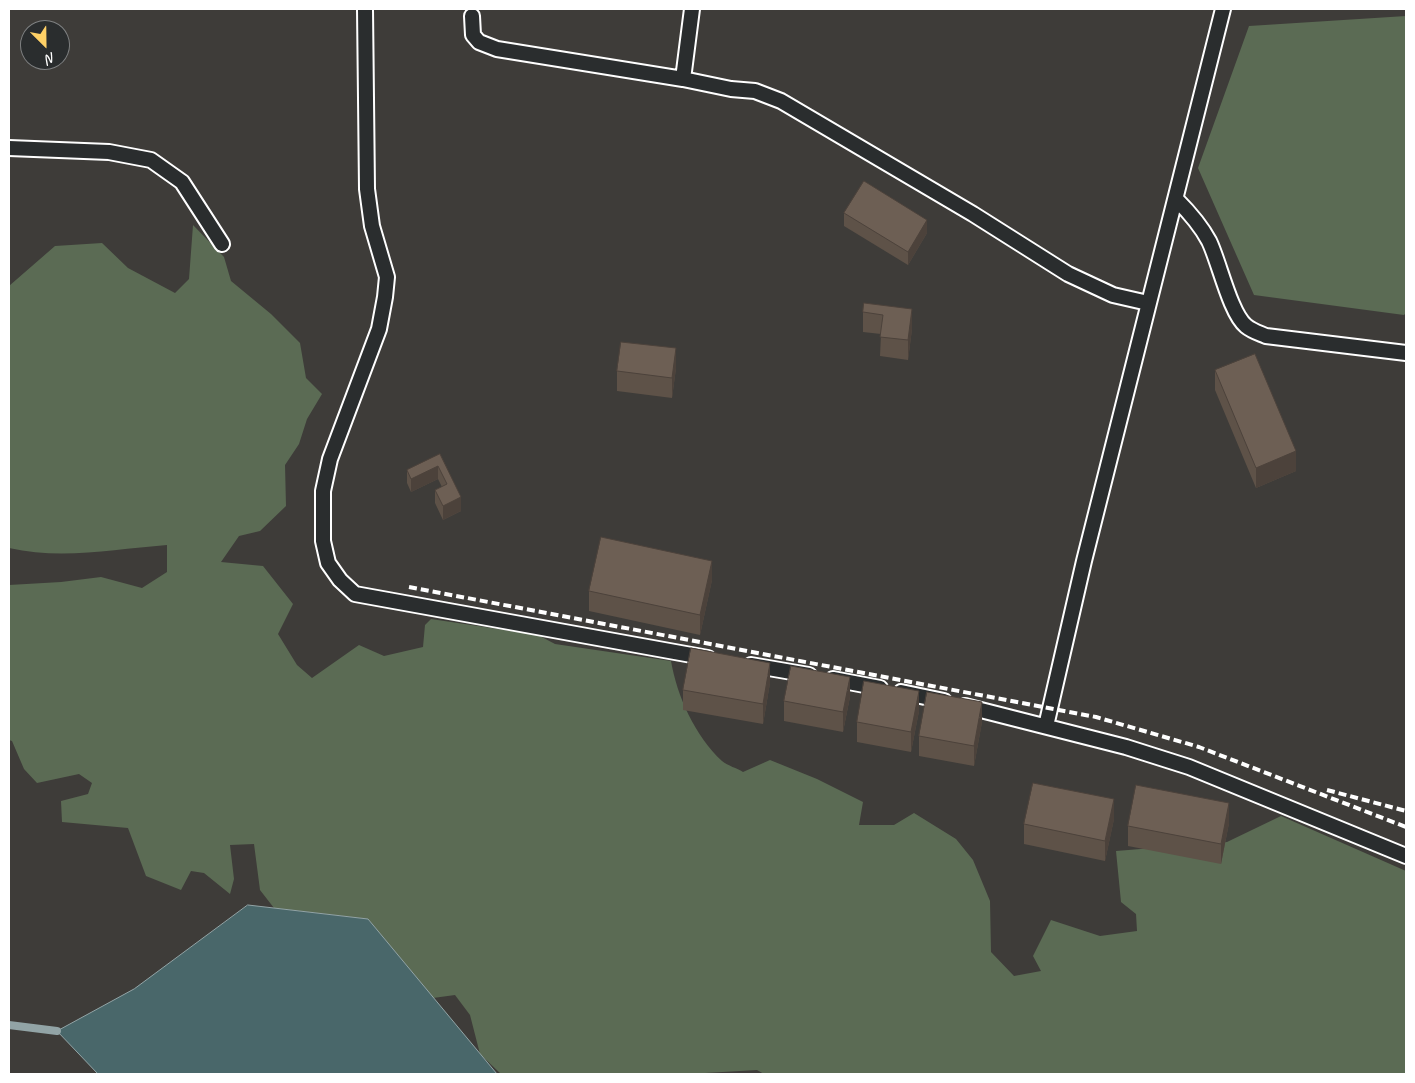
<!DOCTYPE html>
<style>
body{margin:0}
#map{position:relative;width:1415px;height:1083px;overflow:hidden;background:#2a2d2e;font-family:Caveat,sans-serif}
canvas{display:block}
.frame{position:absolute;inset:0;border:10px solid #fff;pointer-events:none}
.north{position:absolute;left:20px;top:20px;width:50px;height:50px;box-sizing:border-box;background:#2a2d2e;border:1px solid #7f8182;border-radius:50%;rotate:157deg;font-size:14px;font-weight:700;line-height:20px;text-align:center;color:#fff}
.north::after{content:'';display:block;margin:auto;width:18px;height:22px;background:#ffd166;clip-path:polygon(50% 0,100% 100%,50% 72%,0 100%)}
</style>
<div id="map">
<canvas width="1415" height="1083"></canvas>
<div class="frame"></div>
<div class="north">N</div>
</div>
<script>
const context = document.querySelector('canvas').getContext('2d');
context.lineJoin = 'round';
function fill(path, color) { context.fillStyle = color; context.fill(path, 'evenodd'); }
function trace(path, color, width, dash) { context.strokeStyle = color; context.lineWidth = width; context.lineCap = dash ? 'butt' : 'round'; context.setLineDash(dash || []); context.stroke(path); }
fill(new Path2D(`
 M 9,9 L 1406,9 L 1406,1074 L 9,1074 ZM 30,30 L 60,30 L 60,60 L 30,60 Z`), '#3e3c39');
fill(new Path2D(`
 M 1406,16 L 1406,313 L 1404,315 L 1254,295 L 1198,168 L 1249,26 Z
 M 193,225 L 224,257 L 231,281 L 271,314 L 300,343 L 306,378 L 322,394 L 307,419 L 299,444 L 285,465 L 286,506 L 260,531 L 239,536 L 221,562 L 263,566 L 293,604 L 278,634 L 297,665 L 312,678 L 359,645 L 384,656 L 423,647 L 425,625 L 431,619 L 538,635 L 555,644 L 671,661 C 677,696 695,736 722,761 C 728,766 737,768 743,772 L 770,760 L 817,779 L 863,802 L 859,825 L 894,825 L 914,813 L 956,839 L 973,860 L 990,901 L 991,952 L 1014,976 L 1041,971 L 1033,956 L 1051,920 L 1100,936 L 1137,931 L 1136,914 L 1121,902 L 1116,851 L 1227,842 L 1281,816 L 1406,871 L 1406,1074 L 764,1074 L 757,1070 L 688,1074 L 501,1074 L 480,1054 L 470,1015 L 455,995 L 433,998 L 368,919 L 274,908 L 260,890 L 254,844 L 230,845 L 234,879 L 230,894 L 204,873 L 191,871 L 181,890 L 146,876 L 128,828 L 62,822 L 61,801 L 88,794 L 92,783 L 79,774 L 37,783 L 24,769 L 12,741 L 9,740 L 9,585 L 61,582 L 101,577 L 142,588 L 167,572 L 167,545 C 114,549 62,560 9,548 L 9,286 L 55,246 L 102,243 L 128,268 L 175,293 L 189,279 Z`), '#5b6b54');
const water = new Path2D(`
 M 248,905 L 368,919 L 497,1074 L 98,1074 L 57,1031 L 134,989 Z`);
fill(water, '#49676a');
trace(water, '#92a4a6', 1);
trace(new Path2D(`
 M 9,1025 L 57,1031`), '#92a4a6', 8);
const service = new Path2D(`
 M 365,9 L 367,189 L 372,226 L 387,277 L 385,297 L 379,329 L 330,459 L 323,491 L 323,541 L 328,563 L 340,580 L 355,594 L 708,658
 M 472,16 L 473,35 L 479,42 L 497,49 L 683,79 L 731,89 L 755,91 L 781,101 L 973,214 L 1068,274 L 1113,295 L 1148,303
 M 683,79 L 692,9
 M 9,148 L 109,152 L 151,160 L 182,182 L 222,244
 M 1176,199 C 1189,212 1200,224 1209,241 C 1219,261 1230,313 1246,326 C 1252,331 1259,333 1266,336 L 1406,353
 M 751,665 L 809,675
 M 833,679 L 880,688
 M 901,692 L 944,701
 M 965,706 L 1126,747 L 1189,767 L 1406,856
 M 1046,726 L 1084,561 L 1223,9`);
trace(service, '#fff', 18);
trace(service, '#2a2d2e', 14);
trace(new Path2D(`
 M 409,587 L 1096,717 L 1199,747 L 1406,827
 M 1327,790 L 1406,811`), '#fff', 4, [8, 4]);
fill(new Path2D(`
 M 844,213 L 927,233 L 908,265 L 844,226 Z
 M 864,303 L 912,329 L 908,360 L 880,356 L 881,334 L 863,332 L 863,312 Z
 M 676,368 L 672,398 L 617,391 L 617,371 Z
 M 1215,370 L 1296,471 L 1256,488 L 1215,390 Z
 M 440,454 L 461,511 L 443,520 L 435,503 L 435,490 L 442,487 L 438,479 L 411,492 L 407,483 L 407,470 Z
 M 712,580 L 700,635 L 589,611 L 589,591 Z
 M 770,683 L 763,724 L 683,710 L 683,690 Z
 M 850,697 L 843,732 L 784,721 L 784,701 Z
 M 919,711 L 911,752 L 857,742 L 857,722 Z
 M 982,722 L 974,766 L 919,756 L 919,736 Z
 M 1114,819 L 1105,861 L 1024,844 L 1024,824 Z
 M 1229,823 L 1221,864 L 1128,846 L 1128,826 Z`), '#5e5248');
fill(new Path2D(`
 M 927,220 L 927,233 L 908,265 L 908,252 Z
 M 912,309 L 912,329 L 908,360 L 908,340 Z
 M 676,348 L 676,368 L 672,398 L 672,378 Z
 M 1296,451 L 1296,471 L 1256,488 L 1256,468 Z
 M 438,466 L 438,479 L 411,492 L 411,479 Z
 M 461,497 L 461,511 L 443,520 L 443,506 Z
 M 712,561 L 712,580 L 700,635 L 700,615 Z
 M 770,663 L 770,683 L 763,724 L 763,704 Z
 M 850,677 L 850,697 L 843,732 L 843,712 Z
 M 919,691 L 919,711 L 911,752 L 911,732 Z
 M 982,702 L 982,722 L 974,766 L 974,746 Z
 M 1114,799 L 1114,819 L 1105,861 L 1105,841 Z
 M 1229,803 L 1229,823 L 1221,864 L 1221,844 Z`), '#4c423b');
const building = new Path2D(`
 M 864,181 L 927,220 L 908,252 L 844,213 Z
 M 864,303 L 912,309 L 908,340 L 880,337 L 883,315 L 863,312 Z
 M 621,342 L 676,348 L 672,378 L 617,371 Z
 M 1255,354 L 1296,451 L 1256,468 L 1215,370 Z
 M 440,454 L 461,497 L 443,506 L 435,490 L 447,484 L 438,466 L 411,479 L 407,470 Z
 M 601,537 L 712,561 L 700,615 L 589,591 Z
 M 691,648 L 770,663 L 763,704 L 683,690 Z
 M 791,666 L 850,677 L 843,712 L 784,701 Z
 M 864,681 L 919,691 L 911,732 L 857,722 Z
 M 927,692 L 982,702 L 974,746 L 919,736 Z
 M 1033,783 L 1114,799 L 1105,841 L 1024,824 Z
 M 1136,785 L 1229,803 L 1221,844 L 1128,826 Z`);
fill(building, '#6d5f54');
trace(building, '#4c423b', 1);
</script>
